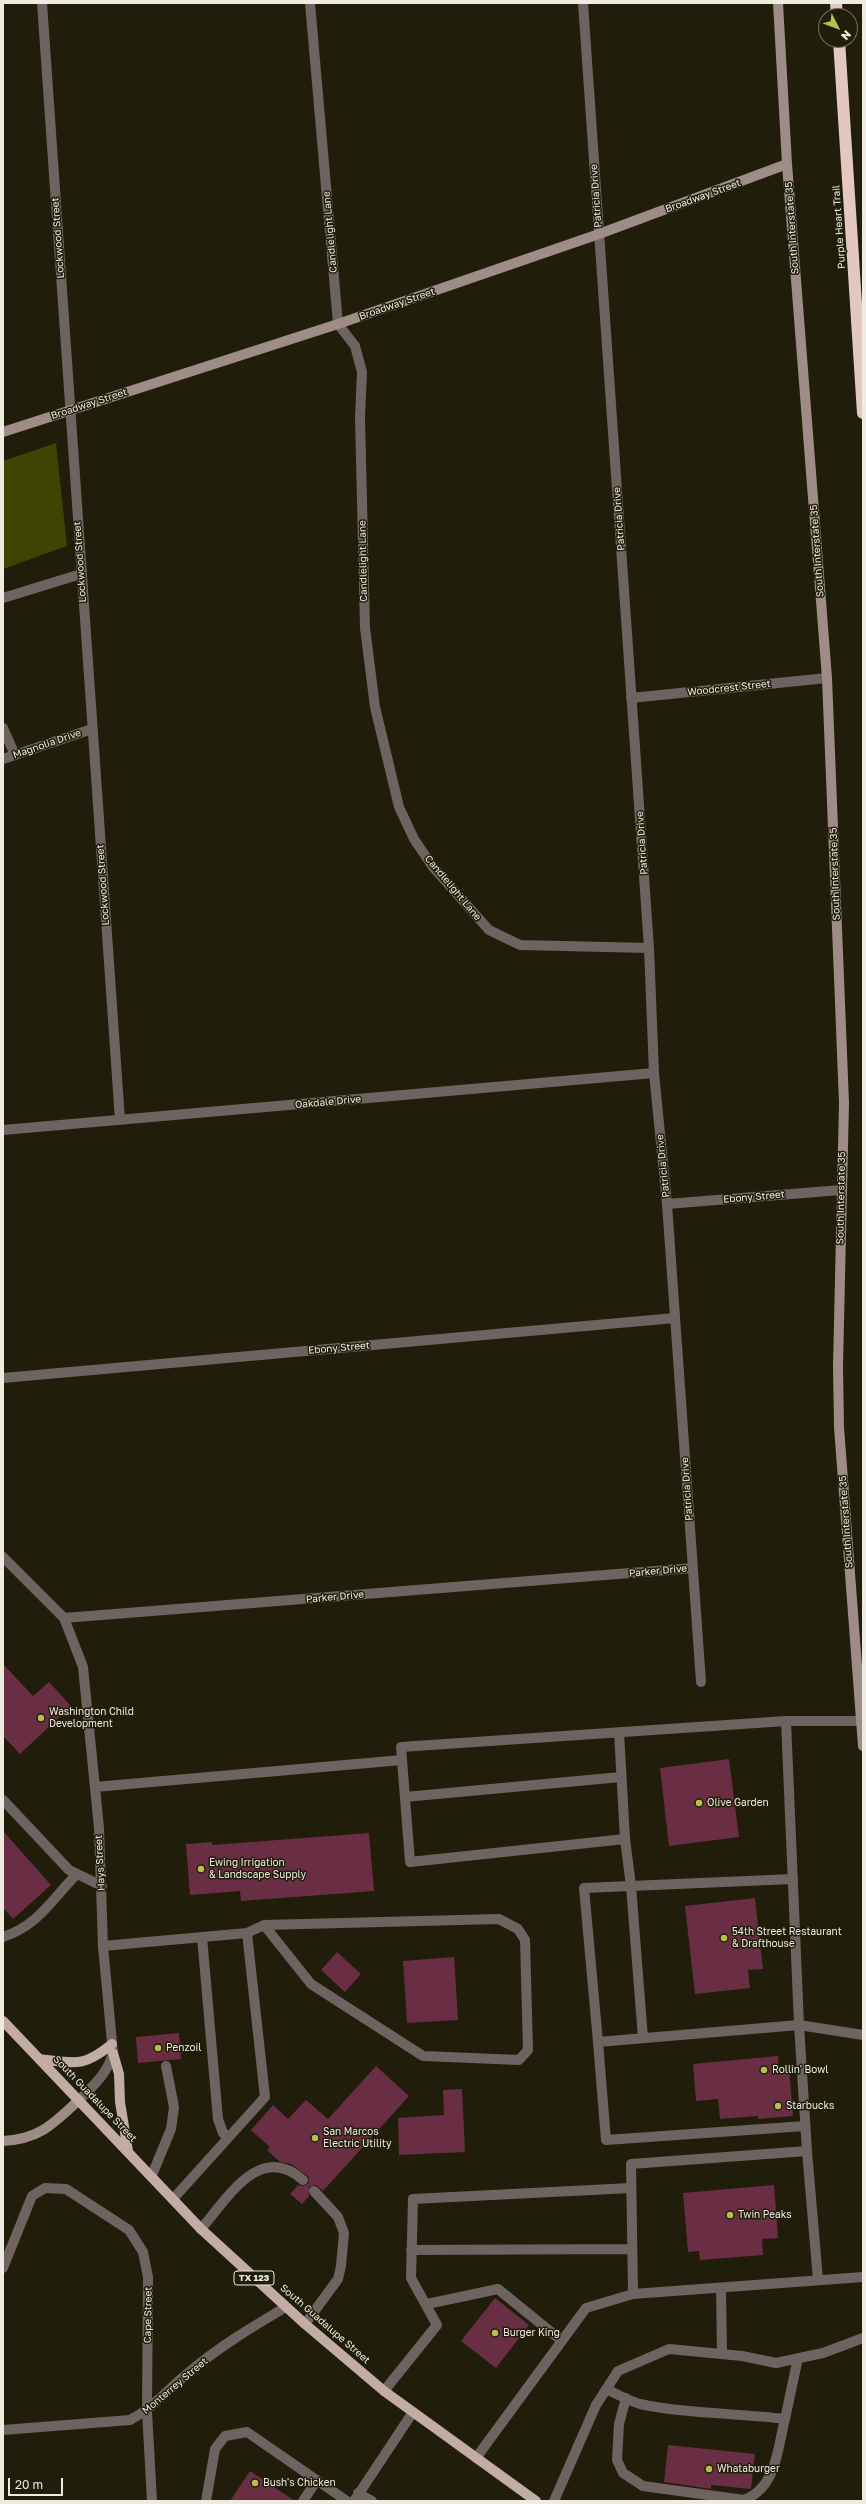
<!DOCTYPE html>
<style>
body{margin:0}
#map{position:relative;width:866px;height:2504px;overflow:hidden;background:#201d0a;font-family:"Golos Text",sans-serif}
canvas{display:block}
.frame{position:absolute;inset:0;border:4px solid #eeece0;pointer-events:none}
.north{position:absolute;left:818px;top:8px;width:40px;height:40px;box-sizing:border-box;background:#201d0a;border:1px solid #727060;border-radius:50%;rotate:132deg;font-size:11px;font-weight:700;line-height:16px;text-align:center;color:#eeece0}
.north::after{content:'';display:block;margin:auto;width:14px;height:18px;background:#b5c249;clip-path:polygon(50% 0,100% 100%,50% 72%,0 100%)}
.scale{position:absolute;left:8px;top:2478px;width:55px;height:18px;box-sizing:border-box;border:2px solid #eeece0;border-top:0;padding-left:5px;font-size:12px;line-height:14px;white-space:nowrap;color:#eeece0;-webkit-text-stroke:3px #201d0a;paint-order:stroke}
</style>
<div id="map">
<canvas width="866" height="2504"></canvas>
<div class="frame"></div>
<div class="north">N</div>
<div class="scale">20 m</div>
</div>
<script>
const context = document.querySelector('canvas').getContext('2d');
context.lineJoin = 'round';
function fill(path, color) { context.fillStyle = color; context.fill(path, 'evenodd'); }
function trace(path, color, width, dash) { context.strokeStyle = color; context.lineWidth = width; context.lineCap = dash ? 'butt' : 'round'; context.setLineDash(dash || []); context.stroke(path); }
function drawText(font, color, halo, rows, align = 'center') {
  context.font = font + ' "Golos Text",sans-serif'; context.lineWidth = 3; context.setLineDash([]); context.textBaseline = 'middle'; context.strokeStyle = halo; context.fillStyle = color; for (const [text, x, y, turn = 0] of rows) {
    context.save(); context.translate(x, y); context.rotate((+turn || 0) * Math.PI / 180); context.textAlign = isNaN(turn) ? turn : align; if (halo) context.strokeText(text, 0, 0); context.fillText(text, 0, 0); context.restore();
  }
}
fill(new Path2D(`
 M 56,443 L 67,546 L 3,569 L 3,461 Z`), '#3e4401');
fill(new Path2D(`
 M 3,1664 L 33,1696 L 49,1682 L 71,1706 L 20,1754 L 3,1736 Z
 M 729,1759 L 739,1837 L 669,1846 L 660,1768 Z
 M 3,1831 L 51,1885 L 13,1919 L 3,1908 Z
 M 369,1833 L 374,1891 L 241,1901 L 240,1891 L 190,1895 L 186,1844 L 212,1842 L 212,1845 Z
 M 755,1898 L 763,1969 L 748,1970 L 750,1988 L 695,1994 L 685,1906 Z
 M 337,1952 L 361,1974 L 345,1992 L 321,1970 Z
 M 454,1957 L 458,2020 L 407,2023 L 403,1961 Z
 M 179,2033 L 181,2059 L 138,2063 L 136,2037 Z
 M 778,2056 L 779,2068 L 789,2067 L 793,2116 L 758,2119 L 758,2116 L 720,2119 L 718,2099 L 696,2101 L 693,2064 Z
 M 376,2066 L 409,2096 L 323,2191 L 316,2185 L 309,2187 L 309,2196 L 302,2204 L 290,2194 L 298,2185 L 303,2186 L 308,2184 L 309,2177 L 291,2164 L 280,2162 L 267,2150 L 270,2147 L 251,2130 L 273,2105 L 288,2119 L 306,2100 L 328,2119 Z
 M 462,2089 L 465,2152 L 399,2155 L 398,2118 L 444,2115 L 443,2090 Z
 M 774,2185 L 778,2238 L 762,2239 L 763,2255 L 700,2260 L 699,2251 L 688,2252 L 683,2193 Z
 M 495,2298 L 529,2325 L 496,2368 L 461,2341 Z
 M 668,2445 L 755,2454 L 751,2489 L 711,2485 L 711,2489 L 664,2482 Z
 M 250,2471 L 295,2501 L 230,2501 Z`), '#692e43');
trace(new Path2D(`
 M 3,598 L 81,574
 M 3,728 L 15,755
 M 619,1732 L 625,1839 L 410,1862 L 401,1747 L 786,1721
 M 95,1787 L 402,1760
 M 405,1797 L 621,1777
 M 3,1800 L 69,1870 L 102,1886
 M 625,1839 L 631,1886 L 643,2038
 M 3,1937 C 39,1925 52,1899 77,1874
 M 202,1937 L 218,2119 L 223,2133 L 228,2137
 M 103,1946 L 247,1933 L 264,1925 L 499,1919 L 518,1929 L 525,1940 L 528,2050 L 519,2060 L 423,2056 L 311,1984 L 264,1925
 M 598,2042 L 584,1888 L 793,1879
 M 805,2126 L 606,2140 L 598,2042 L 799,2025 L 786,1721 L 861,1721
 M 807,2151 L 799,2025 L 863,2035
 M 152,2175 L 171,2129 L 174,2107 L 166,2066
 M 173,2199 L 265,2097 L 247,1933
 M 201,2229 C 227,2199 260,2141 303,2180
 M 411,2250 L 632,2249
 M 818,2280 L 807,2151 L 631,2164 L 633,2294 L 863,2277
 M 721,2288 L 722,2354
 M 427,2304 L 498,2289 L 562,2341
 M 305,2324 L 338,2279 L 341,2266 L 344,2233 L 338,2217 L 314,2191
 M 606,2389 C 617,2394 629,2401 640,2404 C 687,2414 737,2413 785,2419 L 798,2358
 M 384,2391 L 437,2325 L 411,2278 L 413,2199 L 631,2188
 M 626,2398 L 619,2424 L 617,2460 L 623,2473 L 643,2486 L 744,2500 C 777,2487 777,2450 785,2419
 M 476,2458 L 586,2308 L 633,2294
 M 358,2493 L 372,2501
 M 206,2501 L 215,2449 L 225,2436 L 247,2432 L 347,2501
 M 303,2501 L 317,2480
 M 354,2501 L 413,2412
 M 554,2501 L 596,2405 L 618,2371 L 669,2349 L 742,2356 L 776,2363 L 823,2353 L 863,2338`), '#6e6360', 10);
trace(new Path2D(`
 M 42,3 L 120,1120
 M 310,3 L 338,324 L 355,346 L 362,372 L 360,417 L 365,628 L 375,707 L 399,807 L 414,839 L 433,867 L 489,930 L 520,945 L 649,948
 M 583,3 L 649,948 L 654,1073 L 667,1204 L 701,1682
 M 631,698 L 827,678
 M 3,759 L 92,729
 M 3,1130 L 654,1073
 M 667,1204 L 841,1190
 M 3,1378 L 675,1318
 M 3,1557 L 64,1618 L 83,1667 L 99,1828 L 103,1946 L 113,2053 C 108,2073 93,2086 79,2100
 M 64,1618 L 693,1568
 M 3,2268 L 32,2196 L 45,2188 L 66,2189 L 129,2230 L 143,2252 L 148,2277 L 147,2411 L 152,2501
 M 3,2430 L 130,2420 C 153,2408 167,2390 187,2374 C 217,2348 252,2327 286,2307`), '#6e6360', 10);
trace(new Path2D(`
 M 778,3 L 787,164 L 827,678 L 844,1103 L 838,1366 L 839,1427 L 863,1746
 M 3,432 L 338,324 L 599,234 L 787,164
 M 3,2141 C 40,2139 53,2124 79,2100`), '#9d8c87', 10);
trace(new Path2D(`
 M 3,2021 L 201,2229 L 305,2324 L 384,2391 L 536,2501
 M 113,2053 L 119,2074 L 120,2102 L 128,2151
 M 39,2059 C 75,2063 83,2068 112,2044`), '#c2aca5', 10);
trace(new Path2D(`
 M 836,3 L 837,16
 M 839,40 L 863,413`), '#e3c8c1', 12);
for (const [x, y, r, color] of [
 [41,1718,4,"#b5c249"],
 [699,1803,4,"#b5c249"],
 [201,1869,4,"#b5c249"],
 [724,1938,4,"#b5c249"],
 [158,2048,4,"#b5c249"],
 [764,2070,4,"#b5c249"],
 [778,2106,4,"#b5c249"],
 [315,2138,4,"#b5c249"],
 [730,2215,4,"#b5c249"],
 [495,2333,4,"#b5c249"],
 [709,2469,4,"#b5c249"],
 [255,2483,4,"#b5c249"]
]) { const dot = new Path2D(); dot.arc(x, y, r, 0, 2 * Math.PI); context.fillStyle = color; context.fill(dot); trace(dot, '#201d0a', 1.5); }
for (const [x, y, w] of [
 [254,2278,40]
]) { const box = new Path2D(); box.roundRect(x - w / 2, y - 7, w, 14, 3); context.fillStyle = '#201d0a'; context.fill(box); trace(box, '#eeece0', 1); }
drawText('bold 9px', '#eeece0', null, [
 ["TX 123",254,2278]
]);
drawText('10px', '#eeece0', '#201d0a', [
 ["Patricia Drive",596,196,-94],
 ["Broadway Street",703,196,-20],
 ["Purple Heart Trail",839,227,-94],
 ["South Interstate 35",792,228,-94],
 ["Candlelight Lane",330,232,-95],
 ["Lockwood Street",58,238,-94],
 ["Broadway Street",397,304,-19],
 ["Broadway Street",89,404,-18],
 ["Patricia Drive",619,519,-94],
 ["South Interstate 35",817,551,-94],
 ["Candlelight Lane",363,561,-91],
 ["Lockwood Street",80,562,-94],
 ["Woodcrest Street",729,688,-6],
 ["Magnolia Drive",47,744,-19],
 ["Patricia Drive",642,843,-94],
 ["South Interstate 35",835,874,-92],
 ["Lockwood Street",103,885,-94],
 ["Candlelight Lane",453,888,50],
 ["Oakdale Drive",328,1102,-5],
 ["Patricia Drive",663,1166,-96],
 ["Ebony Street",754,1197,-5],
 ["South Interstate 35",841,1198,-89],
 ["Ebony Street",339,1348,-5],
 ["Patricia Drive",687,1489,-94],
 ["South Interstate 35",846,1522,-94],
 ["Parker Drive",658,1571,-5],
 ["Parker Drive",335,1597,-5],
 ["Hays Street",100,1863,-93],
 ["South Guadalupe Street",95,2099,46],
 ["Cape Street",148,2315,-89],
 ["South Guadalupe Street",325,2324,41],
 ["Monterrey Street",175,2386,-40]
]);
drawText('10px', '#eeece0', '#201d0a', [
 ["Washington Child",49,1712],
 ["Development",49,1724],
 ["Olive Garden",707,1803],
 ["Ewing Irrigation",209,1863],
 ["& Landscape Supply",209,1875],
 ["54th Street Restaurant",732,1932],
 ["& Drafthouse",732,1944],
 ["Penzoil",166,2048],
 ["Rollin' Bowl",772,2070],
 ["Starbucks",786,2106],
 ["San Marcos",323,2132],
 ["Electric Utility",323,2144],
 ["Twin Peaks",738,2215],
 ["Burger King",503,2333],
 ["Whataburger",717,2469],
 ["Bush's Chicken",263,2483]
], 'left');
</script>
